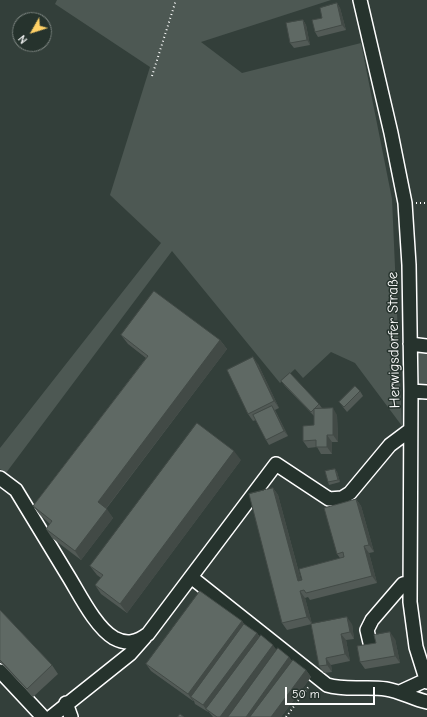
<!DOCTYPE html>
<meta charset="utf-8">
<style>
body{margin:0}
#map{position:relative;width:427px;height:717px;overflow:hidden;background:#333f3a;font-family:"Comic Neue",sans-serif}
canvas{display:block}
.north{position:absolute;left:12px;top:12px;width:40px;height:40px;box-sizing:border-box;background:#26332d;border:1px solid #7d8581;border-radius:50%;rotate:231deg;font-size:11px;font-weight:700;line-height:16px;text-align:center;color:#fff}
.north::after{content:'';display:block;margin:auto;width:14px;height:18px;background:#ffd166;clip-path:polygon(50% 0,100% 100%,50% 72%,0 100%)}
.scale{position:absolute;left:285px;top:687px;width:90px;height:18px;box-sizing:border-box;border:2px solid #fff;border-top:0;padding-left:5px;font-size:12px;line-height:14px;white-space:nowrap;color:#fff;-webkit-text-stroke:3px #26332d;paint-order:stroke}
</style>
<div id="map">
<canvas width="427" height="717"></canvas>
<div class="north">N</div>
<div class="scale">50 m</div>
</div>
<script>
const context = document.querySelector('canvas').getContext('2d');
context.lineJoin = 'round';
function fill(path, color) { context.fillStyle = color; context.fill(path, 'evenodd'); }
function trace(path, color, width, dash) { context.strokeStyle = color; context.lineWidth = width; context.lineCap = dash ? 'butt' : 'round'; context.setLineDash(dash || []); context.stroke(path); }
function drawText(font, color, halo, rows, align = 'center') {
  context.font = font + ' "Comic Neue",sans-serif'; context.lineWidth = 3; context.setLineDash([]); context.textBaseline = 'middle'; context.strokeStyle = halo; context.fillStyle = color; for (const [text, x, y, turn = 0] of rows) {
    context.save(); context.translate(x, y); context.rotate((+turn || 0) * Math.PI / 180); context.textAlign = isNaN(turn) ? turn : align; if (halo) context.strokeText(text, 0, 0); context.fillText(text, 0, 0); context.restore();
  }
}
fill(new Path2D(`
 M 57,0 L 331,0 L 201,42 L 242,73 L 361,43 L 392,199 L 402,426 L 355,363 L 331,352 L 303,378 L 295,369 L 280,383 L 172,251 L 6,473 L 0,469 L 0,448 L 161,243 L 110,195 L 150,67 L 55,4 Z
 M 418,350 L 427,352 L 427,387 L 416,385 L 415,353 Z`), '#4d5853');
const minor = new Path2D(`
 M 360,0 L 391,133 L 405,203 L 409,265 L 411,391 L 410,602 L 416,647 L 427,682
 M 410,344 L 427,346
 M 411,391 L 427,392
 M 0,478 L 16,490 C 33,518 50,546 67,574 C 79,593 95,627 114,638 C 127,645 137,642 148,634 L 276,464 L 329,499 L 342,498 L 350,493 L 390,445 L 410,430
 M 191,577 L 327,685 C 346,691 367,686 386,689 C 400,691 413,699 427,702
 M 371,647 L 367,630 L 372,620 L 403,584 L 410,582
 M 0,671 L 43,717
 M 400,692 L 426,680
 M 66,703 L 71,717
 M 51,717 L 130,654 L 145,637`);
trace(minor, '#fff', 16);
trace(new Path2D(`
 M 152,76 L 176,0
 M 416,203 L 427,203
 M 286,717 L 309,686`), '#fff', 2, [1, 3]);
trace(minor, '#26332d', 13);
fill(new Path2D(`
 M 337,3 L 340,8 L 346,30 L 318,37 L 315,32 Z
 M 303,20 L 306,25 L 310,45 L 294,48 L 290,43 Z
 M 121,335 L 220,340 L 227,349 L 106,509 L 113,518 L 81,560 L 52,538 L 46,529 L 50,524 L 40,515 L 33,506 L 146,358 L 128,344 Z
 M 258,364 L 279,408 L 275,410 L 288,436 L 269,445 L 266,440 L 256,420 L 253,421 L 248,414 Z
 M 281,381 L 319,404 L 322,408 L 337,415 L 338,442 L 332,442 L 332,454 L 321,454 L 317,447 L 308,448 L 303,441 L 314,425 L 314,416 L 285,386 Z
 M 360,391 L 363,396 L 347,412 L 339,402 Z
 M 241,460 L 127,613 L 101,594 L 95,585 L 101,578 L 97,575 L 90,566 Z
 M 335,469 L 337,472 L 340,482 L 329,485 L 328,482 Z
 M 273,488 L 278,495 L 301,580 L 340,558 L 337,554 L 356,499 L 361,506 L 374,552 L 369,553 L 377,583 L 310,600 L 308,597 L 305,598 L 312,624 L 287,630 L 282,623 Z
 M 0,610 L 52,665 L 58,674 L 33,697 L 0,662 Z
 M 242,621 L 244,624 L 257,633 L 260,637 L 277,650 L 289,657 L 292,661 L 306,670 L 311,677 L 281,717 L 213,717 L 208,711 L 208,712 L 195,704 L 194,701 L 193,701 L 151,671 L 146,664 Z
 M 311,624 L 352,624 L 354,639 L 346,640 L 350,661 L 331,665 L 332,672 L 324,673 L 319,666 Z
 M 395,639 L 400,663 L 365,669 L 360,662 L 376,643 Z`), '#525a56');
fill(new Path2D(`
 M 337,3 L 340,8 L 346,30 L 342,25 Z
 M 303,20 L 306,25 L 310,45 L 307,40 Z
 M 220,340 L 227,349 L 104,511 L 98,502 Z
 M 253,357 L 258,364 L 279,408 L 274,401 Z
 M 272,406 L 275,411 L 288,436 L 284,431 Z
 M 333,408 L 337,415 L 338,442 L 333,435 Z
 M 327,435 L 332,442 L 332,454 L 327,447 Z
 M 234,451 L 241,460 L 127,613 L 120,604 Z
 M 335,469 L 337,472 L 340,482 L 338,480 Z
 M 273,488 L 278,495 L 303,588 L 298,581 Z
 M 356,499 L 361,506 L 374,552 L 369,545 Z
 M 107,509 L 113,518 L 81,560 L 75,551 Z
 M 364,546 L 369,553 L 377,583 L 372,576 Z
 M 300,591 L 305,598 L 312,624 L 307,617 Z
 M 347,617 L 352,624 L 354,639 L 350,632 Z
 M 242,621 L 247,628 L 191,697 L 194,701 L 193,701 L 188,694 Z
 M 390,632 L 395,639 L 400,663 L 395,656 Z
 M 257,633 L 261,640 L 206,709 L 208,711 L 208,712 L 203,705 Z
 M 341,634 L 346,640 L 350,661 L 345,654 Z
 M 273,645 L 278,652 L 230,717 L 220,717 Z
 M 289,657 L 294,664 L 255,717 L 246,717 Z
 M 326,658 L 331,665 L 332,672 L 327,665 Z
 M 306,670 L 311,677 L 281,717 L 271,717 Z`), '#424a46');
const building = new Path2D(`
 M 337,3 L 342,25 L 315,32 L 312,20 L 322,18 L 320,8 Z
 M 303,20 L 307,40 L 290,43 L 286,23 Z
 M 154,291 L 220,340 L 98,502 L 107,509 L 75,551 L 46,529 L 52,521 L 33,506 L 148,356 L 121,335 Z
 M 253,357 L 274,401 L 248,414 L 227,370 Z
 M 290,373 L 319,404 L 311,412 L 281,381 Z
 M 355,386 L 360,391 L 344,407 L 339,402 Z
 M 272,406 L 284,431 L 266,440 L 253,415 Z
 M 333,408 L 333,435 L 327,435 L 327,447 L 316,447 L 316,440 L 303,441 L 303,426 L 314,425 L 314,409 Z
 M 197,423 L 234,451 L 120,604 L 95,585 L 103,575 L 90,566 Z
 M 335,469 L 338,480 L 328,482 L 325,471 Z
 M 273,488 L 298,581 L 302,580 L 299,569 L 344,557 L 343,552 L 337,554 L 324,508 L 356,499 L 369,545 L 364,546 L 372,576 L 306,593 L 304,590 L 300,591 L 307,617 L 282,623 L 249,494 Z
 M 200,591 L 242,621 L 188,694 L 146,664 Z
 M 0,610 L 52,665 L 27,689 L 0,660 Z
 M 347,617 L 350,632 L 341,634 L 345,654 L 326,658 L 327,665 L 319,666 L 311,624 Z
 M 244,624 L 257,633 L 203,705 L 191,697 Z
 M 390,632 L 395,656 L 360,662 L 357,646 L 376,643 L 374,635 Z
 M 261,635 L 273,645 L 220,717 L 217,717 L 206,709 Z
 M 278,648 L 289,657 L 246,717 L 228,717 Z
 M 293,660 L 306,670 L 271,717 L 250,717 Z
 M 180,714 L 184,717 L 178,717 Z`);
fill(building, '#5f6964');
trace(building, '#424a46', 1);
drawText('15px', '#fff', '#26332d', [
 ["Herwigsdorfer Straße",394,340,-91]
]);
</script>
